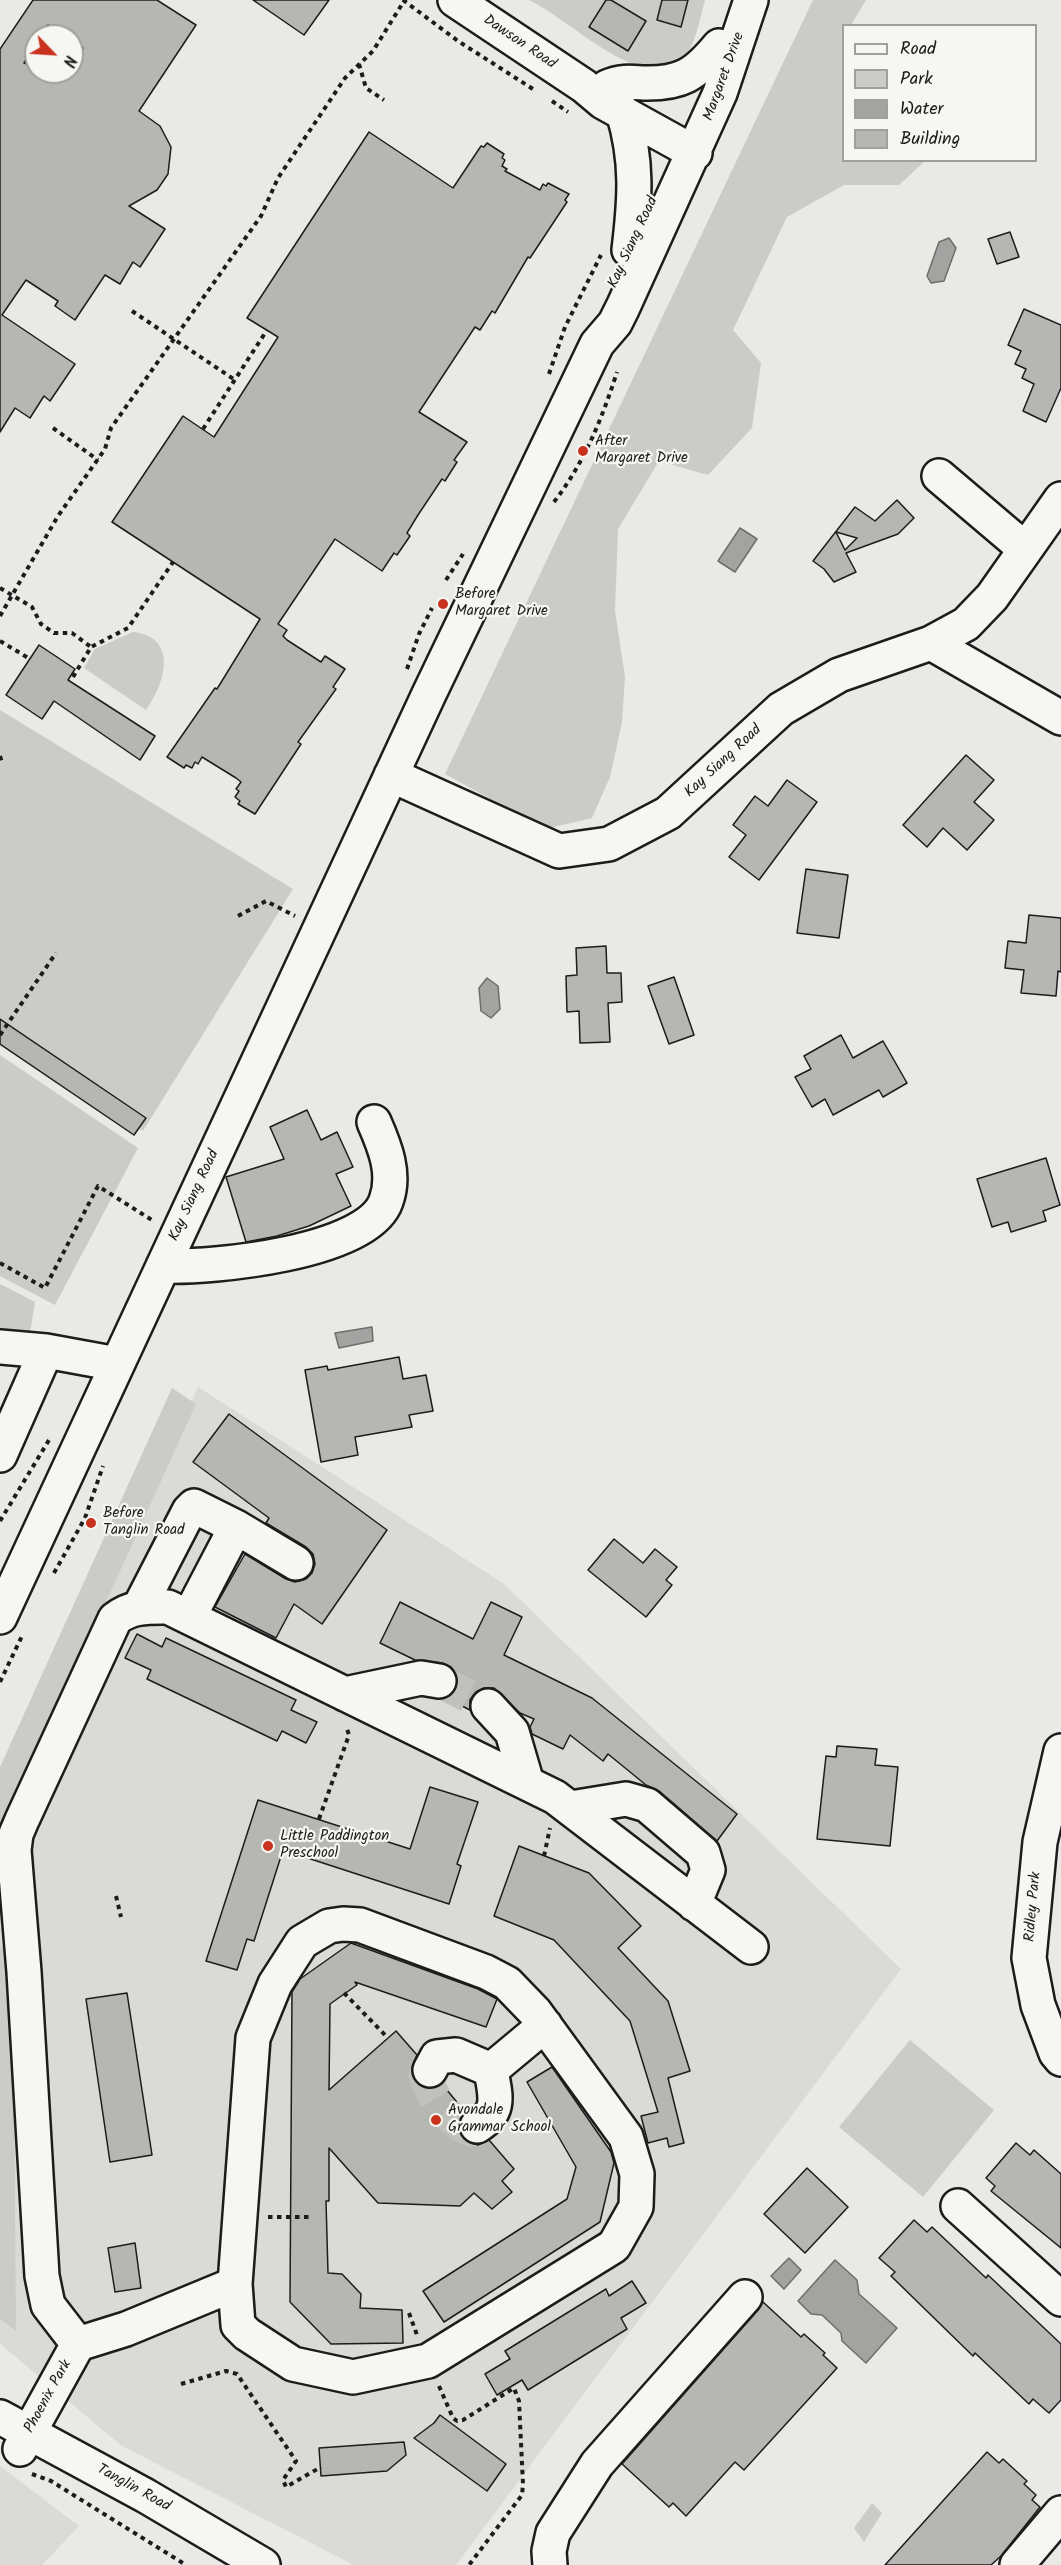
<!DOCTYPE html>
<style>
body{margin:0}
#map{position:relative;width:1061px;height:2565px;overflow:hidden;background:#e9e9e5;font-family:Kalam,sans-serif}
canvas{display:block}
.legend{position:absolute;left:842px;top:24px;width:195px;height:138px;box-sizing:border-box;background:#f6f6f2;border:2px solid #9f9f9c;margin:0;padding:8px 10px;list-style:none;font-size:18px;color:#1c1c1c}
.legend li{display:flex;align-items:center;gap:12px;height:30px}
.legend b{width:30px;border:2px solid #9f9f9c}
.north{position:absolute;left:24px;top:24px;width:60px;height:60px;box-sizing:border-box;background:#f6f6f2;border:2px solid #9f9f9c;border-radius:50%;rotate:115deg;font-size:16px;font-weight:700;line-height:24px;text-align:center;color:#1c1c1c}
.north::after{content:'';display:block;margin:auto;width:21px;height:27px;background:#c8321e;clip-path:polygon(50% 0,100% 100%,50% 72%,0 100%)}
</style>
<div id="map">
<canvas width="1061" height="2565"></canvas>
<ul class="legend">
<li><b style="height:8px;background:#f6f6f2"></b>Road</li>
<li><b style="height:16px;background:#cbcbc7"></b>Park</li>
<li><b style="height:16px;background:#a3a3a1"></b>Water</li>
<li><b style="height:16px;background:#b6b6b3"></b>Building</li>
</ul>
<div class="north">N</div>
</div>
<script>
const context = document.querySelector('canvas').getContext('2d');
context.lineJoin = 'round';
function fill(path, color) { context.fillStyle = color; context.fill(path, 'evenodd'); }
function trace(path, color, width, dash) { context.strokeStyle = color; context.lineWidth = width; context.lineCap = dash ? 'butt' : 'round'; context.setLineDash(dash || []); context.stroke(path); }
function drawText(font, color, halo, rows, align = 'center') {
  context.font = font + ' Kalam,sans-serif'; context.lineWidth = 4.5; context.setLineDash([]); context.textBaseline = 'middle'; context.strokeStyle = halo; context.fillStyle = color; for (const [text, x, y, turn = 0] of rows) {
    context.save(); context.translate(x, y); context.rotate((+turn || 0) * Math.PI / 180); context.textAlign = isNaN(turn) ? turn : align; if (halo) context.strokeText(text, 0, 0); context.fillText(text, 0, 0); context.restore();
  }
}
fill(new Path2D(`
 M 198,1387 L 504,1584 L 901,1969 L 456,2565 L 354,2565 L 122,2446 L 0,2344 L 0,1807 Z
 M 0,2466 L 79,2526 L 42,2565 L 0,2565 Z`), '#dadad6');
fill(new Path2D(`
 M 529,0 L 705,0 C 701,14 698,31 692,45 C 683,64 655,72 636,65 C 597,51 566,19 529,0 Z
 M 813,0 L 866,0 L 851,25 L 844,26 L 844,160 L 925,161 L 899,185 L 844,185 L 787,217 L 733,330 L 761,363 L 752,428 L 708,475 L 659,461 L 618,529 L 615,611 L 625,677 L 622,722 L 610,777 L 592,818 L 545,829 L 445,774 Z
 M 133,632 C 179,637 165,684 146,710 L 84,668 L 95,649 Z
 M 0,710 L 293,889 L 143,1131 L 0,1035 Z
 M 0,1055 L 138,1148 L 55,1305 L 0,1276 Z
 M 0,1284 L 35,1302 L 30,1332 L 0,1328 Z
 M 172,1388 L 196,1404 L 0,1835 L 0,1767 Z
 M 0,1947 L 13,1947 L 16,2331 L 0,2319 Z
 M 910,2040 L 994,2110 L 923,2197 L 839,2127 Z
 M 872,2503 L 882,2513 L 864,2542 L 854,2528 Z`), '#cbcbc7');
const water = new Path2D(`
 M 949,238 L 956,248 L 944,281 L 931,283 L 927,276 L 939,242 Z
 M 740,528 L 757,539 L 735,572 L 718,561 Z
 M 487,978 L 498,986 L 500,1009 L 491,1018 L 481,1011 L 479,988 Z
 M 372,1327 L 373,1341 L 339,1348 L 335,1333 Z
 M 789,2258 L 801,2270 L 784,2289 L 771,2276 Z
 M 835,2260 L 857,2280 L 859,2294 L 897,2328 L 866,2363 L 842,2341 L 841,2333 L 822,2315 L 811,2314 L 798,2301 Z`);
fill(water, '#a3a3a1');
trace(water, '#6d6d6c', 1.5);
const building = new Path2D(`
 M 33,0 L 157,0 L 196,25 L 139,111 L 160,126 L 171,147 L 168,174 L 157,190 L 129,206 L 165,229 L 140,267 L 133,262 L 120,284 L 105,275 L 75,320 L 55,306 L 58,301 L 26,280 L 2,315 L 75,364 L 50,401 L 44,396 L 30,418 L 15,408 L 0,432 L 0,49 ZM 48,25 L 65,36 L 72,36 L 72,41 L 83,48 L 72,64 L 72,72 L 67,72 L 61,80 L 48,72 L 36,72 L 36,67 L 24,63 L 36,44 L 36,36 L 41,36 Z
 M 253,0 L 329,0 L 304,35 Z
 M 606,0 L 611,0 L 646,21 L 628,51 L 589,27 Z
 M 662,0 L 688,0 L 681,27 L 657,20 Z
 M 369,132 L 453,188 L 481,146 L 484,147 L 487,143 L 504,154 L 502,158 L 505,160 L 502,166 L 507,169 L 505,171 L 540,190 L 543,184 L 546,186 L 548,183 L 569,194 L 565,200 L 567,202 L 530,258 L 528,257 L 495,313 L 492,311 L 480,330 L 475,327 L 419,412 L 467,442 L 454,460 L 457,462 L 445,481 L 442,479 L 418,515 L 407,533 L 410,536 L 397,555 L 394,553 L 382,571 L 335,539 L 278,624 L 287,630 L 283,636 L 287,640 L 321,662 L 325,656 L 345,669 L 333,687 L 336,689 L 298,742 L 301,744 L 255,814 L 238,804 L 240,801 L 235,797 L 239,791 L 236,789 L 241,782 L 236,778 L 202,757 L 198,764 L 195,762 L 192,768 L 186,765 L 184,768 L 167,757 L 215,688 L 217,689 L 260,619 L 112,522 L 183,416 L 214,437 L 278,337 L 247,318 Z
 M 1010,232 L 1019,257 L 997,264 L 988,239 Z
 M 1024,309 L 1061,325 L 1061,388 L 1046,422 L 1023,411 L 1034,384 L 1022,378 L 1026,369 L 1015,364 L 1021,351 L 1008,345 Z
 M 897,500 L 914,518 L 898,534 L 846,553 L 856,572 L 834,582 L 824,569 L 813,561 L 855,507 L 875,521 ZM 836,532 L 857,538 L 845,550 Z
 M 39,645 L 75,669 L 68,680 L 155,736 L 140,760 L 54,701 L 42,719 L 6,695 Z
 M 966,755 L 994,780 L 974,802 L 994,820 L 967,850 L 943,828 L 927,847 L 903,825 Z
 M 787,780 L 817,802 L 759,880 L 729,857 L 746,835 L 733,825 L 755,796 L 768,806 Z
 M 806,869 L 848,875 L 839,938 L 797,933 Z
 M 1029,915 L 1061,918 L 1061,972 L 1058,971 L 1056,996 L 1021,993 L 1024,970 L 1005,968 L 1008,941 L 1026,943 Z
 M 606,946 L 607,973 L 621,973 L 622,1002 L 608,1003 L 610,1042 L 580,1043 L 579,1011 L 567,1012 L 566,976 L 577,975 L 576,948 Z
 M 674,977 L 694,1035 L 669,1044 L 648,986 Z
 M 0,1019 L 146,1118 L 134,1135 L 0,1044 Z
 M 841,1035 L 853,1058 L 883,1041 L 907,1083 L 883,1097 L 879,1090 L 833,1115 L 825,1099 L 812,1107 L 795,1077 L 811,1069 L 804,1056 Z
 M 307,1110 L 321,1140 L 337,1132 L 353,1167 L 336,1174 L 351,1206 L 309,1226 L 277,1236 L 246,1242 L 226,1177 L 284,1159 L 270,1127 Z
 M 1046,1158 L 1060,1205 L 1043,1211 L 1046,1221 L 1011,1232 L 1008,1222 L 992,1227 L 977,1179 Z
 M 399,1357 L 403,1379 L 426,1375 L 433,1411 L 409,1415 L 412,1427 L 355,1437 L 358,1455 L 321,1462 L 305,1370 L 327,1366 L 328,1370 Z
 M 229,1414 L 387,1530 L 322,1624 L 294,1604 L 276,1638 L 215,1607 L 245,1554 L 286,1579 L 295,1582 L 306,1579 L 312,1573 L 315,1564 L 313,1554 L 306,1547 L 266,1523 L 269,1518 L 193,1462 Z
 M 614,1539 L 643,1563 L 655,1549 L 677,1567 L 666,1580 L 672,1585 L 646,1617 L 588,1570 Z
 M 400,1602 L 473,1639 L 491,1602 L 522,1617 L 504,1655 L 592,1698 L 737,1814 L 717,1841 L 659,1791 L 646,1785 L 608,1754 L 603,1761 L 570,1735 L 563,1749 L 532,1734 L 530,1727 L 534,1719 L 520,1713 L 494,1688 L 484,1688 L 476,1692 L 470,1700 L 470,1710 L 446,1698 L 453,1693 L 457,1685 L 457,1675 L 451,1667 L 442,1663 L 415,1660 L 380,1643 Z
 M 137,1634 L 162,1647 L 166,1638 L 296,1700 L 291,1710 L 317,1722 L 306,1743 L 282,1731 L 277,1741 L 147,1679 L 151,1670 L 125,1658 Z
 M 837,1746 L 877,1749 L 875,1765 L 898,1767 L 890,1846 L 817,1839 L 826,1756 L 836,1757 Z
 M 430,1787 L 478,1802 L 457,1864 L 461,1866 L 449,1904 L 283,1850 L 254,1941 L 247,1939 L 237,1970 L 206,1961 L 258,1800 L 410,1849 Z
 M 519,1846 L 589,1873 L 641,1926 L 618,1948 L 668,2001 L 690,2071 L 668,2078 L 684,2143 L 669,2147 L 667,2138 L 648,2143 L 641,2116 L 658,2112 L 630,2021 L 554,1940 L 494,1916 Z
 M 351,1943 L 478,1989 L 497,1999 L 486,2027 L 355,1982 L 357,1985 L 330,2004 L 329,2090 L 396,2031 L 417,2055 L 411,2070 L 414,2080 L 421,2086 L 430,2089 L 442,2084 L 465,2112 L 460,2119 L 458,2127 L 462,2137 L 469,2143 L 478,2145 L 489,2140 L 514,2169 L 502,2181 L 512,2192 L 492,2209 L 474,2193 L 460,2206 L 378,2203 L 329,2148 L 329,2201 L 326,2201 L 328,2273 L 342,2274 L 361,2294 L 360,2308 L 402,2310 L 403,2343 L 331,2344 L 290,2302 L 292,1992 L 300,1979 Z
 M 127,1993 L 152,2155 L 110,2162 L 86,1999 Z
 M 552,2067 L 611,2152 L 614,2163 L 600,2222 L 444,2322 L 423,2291 L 567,2199 L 576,2167 L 527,2082 Z
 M 1016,2143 L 1030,2155 L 1034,2150 L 1061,2174 L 1061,2248 L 991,2191 L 995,2186 L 986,2178 Z
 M 807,2168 L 848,2207 L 805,2253 L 764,2214 Z
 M 914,2220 L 927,2232 L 932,2227 L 986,2278 L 988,2275 L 1061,2344 L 1061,2400 L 1049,2413 L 1033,2399 L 1029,2404 L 975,2353 L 973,2356 L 891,2276 L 895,2272 L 879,2258 Z
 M 135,2243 L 141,2288 L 115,2292 L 108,2248 Z
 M 632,2281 L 646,2303 L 621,2318 L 627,2329 L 528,2390 L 522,2380 L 497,2395 L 485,2374 L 510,2359 L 505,2351 L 606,2289 L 609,2296 Z
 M 763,2302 L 801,2337 L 804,2334 L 825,2353 L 823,2355 L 837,2368 L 744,2470 L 735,2462 L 686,2516 L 673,2503 L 669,2507 L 622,2464 L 759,2309 Z
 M 440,2415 L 506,2464 L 487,2491 L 414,2438 L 434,2423 Z
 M 404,2442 L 406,2455 L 387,2471 L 321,2476 L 319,2448 Z
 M 987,2452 L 999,2463 L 1003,2459 L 1027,2481 L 1024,2484 L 1036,2495 L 1032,2500 L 1040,2507 L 1001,2556 L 991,2565 L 885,2565 Z`);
fill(building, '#b6b6b3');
trace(building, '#1c1c1c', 1.5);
trace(new Path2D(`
 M 439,1681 L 488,1706
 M 430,2070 L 425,2076 C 432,2097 449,2123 471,2130 L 477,2126`), '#c0c0bd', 33, [33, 16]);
const minor = new Path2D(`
 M 455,0 L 584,86 L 603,102 L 695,153
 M 607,87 C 620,81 630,82 643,83 C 681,84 695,75 719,46
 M 623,112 C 638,161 635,200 629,250
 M 939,476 L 1025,549
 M 931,643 L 1061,718
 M 391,775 L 559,851 L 609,844 L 668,813 L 781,709 L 839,675 L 931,643 L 966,624 L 992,597 L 1061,499
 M 163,1266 C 212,1268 368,1253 386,1201 C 396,1174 385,1147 374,1122
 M 0,1347 L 46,1351 L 117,1364
 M 0,1455 L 46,1351
 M 139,1608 L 189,1511 L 194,1506 L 236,1527 L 296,1563
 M 0,1617 L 429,694 L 597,344 L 615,323 L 623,307 L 720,93 L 751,0
 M 189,1617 L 236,1527
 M 345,1694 L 421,1678 L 439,1681
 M 488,1706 L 512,1732 L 527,1783
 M 1061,1751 L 1040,1842 L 1029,1958 L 1038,2005 L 1056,2053 L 1061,2059
 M 571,1808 L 626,1799 L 647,1805 L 703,1853 L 708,1870 L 694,1904
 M 343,1924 L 360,1925 L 486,1972 L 507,1983 L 535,2012 L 626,2137 L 637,2174 L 636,2207 L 614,2246 L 428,2361 L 353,2377 L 293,2364 L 247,2334 L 238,2325 L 235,2284 L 253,2038 L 275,1984 L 302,1942 L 329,1926 Z
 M 430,2070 L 437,2057 L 456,2055 L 491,2070
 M 491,2070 L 545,2025
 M 477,2126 C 502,2111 495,2095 491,2070
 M 958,2206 L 1061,2299
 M 78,2344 L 48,2305 L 42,2276 L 24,1972 L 14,1850 L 16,1834 L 22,1820 L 115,1619 C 131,1606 148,1607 168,1607 L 555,1797 L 751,1947
 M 78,2344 L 126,2329 L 235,2284
 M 20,2449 L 78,2344
 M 550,2565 L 549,2551 L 553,2533 L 597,2464 L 745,2297
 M 1017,2565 L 1061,2513`);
const major = new Path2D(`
 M 0,2417 L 146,2496 L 263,2565`);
trace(minor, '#1c1c1c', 38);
trace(major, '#1c1c1c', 38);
trace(new Path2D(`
 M 403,0 L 458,41 L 536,91
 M 359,64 L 366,88 L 384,100
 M 552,101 L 568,112
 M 132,311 L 235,380
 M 549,374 L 565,327 L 601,255
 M 53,428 L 98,460
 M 203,429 L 267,330
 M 554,502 C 584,463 602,419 617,372
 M 446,580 L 463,554
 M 0,588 L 32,607 L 41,624 L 54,633 L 72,633 L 91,647
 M 0,616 L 58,516 L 105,449 L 111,428 L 261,216 L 278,178 L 345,78 L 373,51 L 404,1
 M 0,641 L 30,659
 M 407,669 L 419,634 L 432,608
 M 73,677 L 91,647 L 128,628 L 173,562
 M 0,756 L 2,763
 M 238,916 L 266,901 L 295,916
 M 0,1035 L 56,953
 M 0,1263 L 45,1288 L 98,1186 L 155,1222
 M 0,1521 L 49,1440
 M 54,1573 L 85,1518 L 103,1466
 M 0,1682 L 22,1636
 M 319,1819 L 349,1735 L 346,1726
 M 544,1856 L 550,1828
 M 116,1896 L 121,1917
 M 344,1993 L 388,2038
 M 268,2217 L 309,2217
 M 409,2313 L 417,2335
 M 181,2384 L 226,2371 L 237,2374 L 296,2461 L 283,2480 L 286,2487 L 321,2467
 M 439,2386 L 453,2418 L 457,2421 L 463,2420 L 514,2388 L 519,2401 L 523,2484 L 522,2495 L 469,2565
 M 32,2474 L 51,2481 L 186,2565`), '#1c1c1c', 4, [4.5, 4.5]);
trace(minor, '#f6f6f2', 33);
trace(major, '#f6f6f2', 33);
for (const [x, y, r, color] of [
 [583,451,6,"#c8321e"],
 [443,604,6,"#c8321e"],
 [91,1523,6,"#c8321e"],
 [268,1846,6,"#c8321e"],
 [436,2120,6,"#c8321e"]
]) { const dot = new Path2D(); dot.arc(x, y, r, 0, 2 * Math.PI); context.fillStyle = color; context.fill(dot); trace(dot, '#f6f6f2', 2); }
drawText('15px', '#1c1c1c', '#f6f6f2', [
 ["Dawson Road",519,43,34],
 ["Margaret Drive",725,77,-70],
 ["Kay Siang Road",634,243,-65],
 ["Kay Siang Road",724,762,-43],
 ["Kay Siang Road",195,1196,-65],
 ["Ridley Park",1034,1907,-85],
 ["Phoenix Park",49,2397,-61],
 ["Tanglin Road",133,2489,29]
]);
drawText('15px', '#1c1c1c', '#f6f6f2', [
 ["After",595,442],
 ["Margaret Drive",595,459],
 ["Before",455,595],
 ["Margaret Drive",455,612],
 ["Before",103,1514],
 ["Tanglin Road",103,1531],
 ["Little Paddington",280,1837],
 ["Preschool",280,1854],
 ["Avondale",448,2111],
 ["Grammar School",448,2128]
], 'left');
</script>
